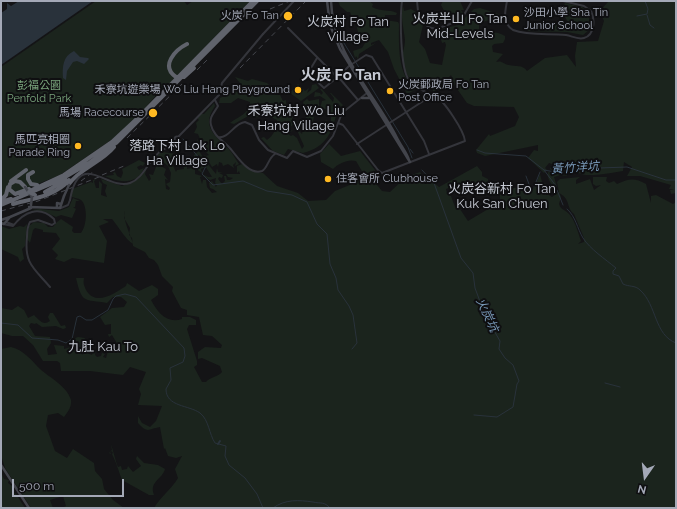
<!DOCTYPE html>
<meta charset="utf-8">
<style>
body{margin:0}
#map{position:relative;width:677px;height:509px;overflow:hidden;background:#141416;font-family:Raleway,sans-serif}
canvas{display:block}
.frame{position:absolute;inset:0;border:2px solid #a4a9b7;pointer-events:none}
.north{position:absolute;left:625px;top:457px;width:40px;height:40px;-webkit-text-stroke:3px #0f0f11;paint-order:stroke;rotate:194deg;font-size:11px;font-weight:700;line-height:16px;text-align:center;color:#a4a9b7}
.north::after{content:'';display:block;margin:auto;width:14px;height:18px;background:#a4a9b7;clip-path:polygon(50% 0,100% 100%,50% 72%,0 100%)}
.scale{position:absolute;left:12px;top:479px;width:112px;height:18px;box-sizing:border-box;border:2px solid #a4a9b7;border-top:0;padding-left:5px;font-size:12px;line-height:14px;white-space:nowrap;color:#a4a9b7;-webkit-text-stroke:3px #0f0f11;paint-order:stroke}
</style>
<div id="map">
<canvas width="677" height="509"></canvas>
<div class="frame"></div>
<div class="north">N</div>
<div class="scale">500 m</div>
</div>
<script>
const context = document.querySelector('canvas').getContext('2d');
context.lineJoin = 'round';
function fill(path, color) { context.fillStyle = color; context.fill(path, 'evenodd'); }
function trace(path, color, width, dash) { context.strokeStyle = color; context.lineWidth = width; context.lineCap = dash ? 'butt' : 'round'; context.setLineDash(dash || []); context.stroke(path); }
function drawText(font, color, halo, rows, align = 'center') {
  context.font = font + ' Raleway,"Noto Sans TC",sans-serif'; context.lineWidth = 4; context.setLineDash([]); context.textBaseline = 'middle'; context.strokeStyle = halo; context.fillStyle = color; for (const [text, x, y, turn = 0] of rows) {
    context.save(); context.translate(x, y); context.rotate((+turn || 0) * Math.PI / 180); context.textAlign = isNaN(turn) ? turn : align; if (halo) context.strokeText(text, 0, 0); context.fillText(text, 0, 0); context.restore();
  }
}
fill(new Path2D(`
 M 96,1 L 184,1 L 187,5 L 193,1 L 250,1 L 169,84 L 167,83 L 138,116 L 114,138 L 60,175 L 13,194 L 12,196 L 11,195 L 1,199 L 1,67 Z
 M 338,1 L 369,1 L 373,4 L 372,7 C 381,12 389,9 397,13 L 396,15 L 385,15 L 385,20 L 398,22 L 399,24 C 399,44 397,75 415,88 L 415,90 L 407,94 L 394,69 L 388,52 L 379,40 L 371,43 L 371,45 L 376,43 L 359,54 L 358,59 L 356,56 L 355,58 L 353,51 L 362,48 L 367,40 L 360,40 L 355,20 L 357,19 L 353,20 L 350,12 L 347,12 L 340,6 Z
 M 443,1 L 460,1 L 464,10 L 461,10 L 463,13 L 462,17 L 450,22 L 450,18 L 447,16 L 441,5 Z
 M 609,1 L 676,1 L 676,184 L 675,189 L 676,193 L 671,194 L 670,190 L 674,189 L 669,189 L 671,185 L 640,176 L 627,176 L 632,167 L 624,162 L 623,171 C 610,173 601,175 589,175 C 580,175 576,170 567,174 L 567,176 L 560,175 L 554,177 L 557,187 L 554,187 C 550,183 547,178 548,172 L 559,174 L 566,168 L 553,171 L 550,169 L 552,164 L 549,163 L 545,168 L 547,170 L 544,173 L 528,158 L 534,150 L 538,151 L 538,145 L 485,156 L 477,153 L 476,150 L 489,134 L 490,136 L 515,126 L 519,117 L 514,107 L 474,106 L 467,103 L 453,83 L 445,81 L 452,77 L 451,75 L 448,78 L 441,78 L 447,84 L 433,93 L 433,89 C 414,91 400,71 403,52 C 404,48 405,44 405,40 C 404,29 400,16 403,6 L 404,11 L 411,9 L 416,12 L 423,25 L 419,42 L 425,49 L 430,63 L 442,65 L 446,45 L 445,42 L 442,43 L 438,30 L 458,25 L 474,9 L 480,8 L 502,15 L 503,19 C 494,19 486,19 479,25 L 479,29 C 487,34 496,30 505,36 L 505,39 L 503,43 L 494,44 L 492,46 L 493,52 L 503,54 L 496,62 C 502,60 503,64 509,65 C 516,67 522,64 527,71 L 545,58 L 567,55 L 576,67 L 575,56 L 577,42 L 598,41 L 604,21 C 599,11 602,8 609,1 Z
 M 565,3 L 582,7 L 589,12 L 589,30 L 583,35 L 567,32 L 527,31 L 526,25 L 529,28 L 555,25 L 558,23 L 566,27 L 567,26 L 563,25 L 563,22 L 568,22 L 565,17 L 561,21 L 560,16 Z
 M 235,77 L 248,81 L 252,79 L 267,83 L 269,85 L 266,85 L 264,88 L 267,95 L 272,95 L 270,91 L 273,88 L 274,94 L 280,95 L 283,101 L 286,100 L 286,104 L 288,105 L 285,108 L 288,110 L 286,111 L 290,107 L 296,115 L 292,118 L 294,124 L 289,128 L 290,131 L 293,130 L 288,134 L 291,136 L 293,135 L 297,138 L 302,149 L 304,146 L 296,128 L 302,134 L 306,117 L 310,114 L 305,109 L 303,102 L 307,99 L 309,101 L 319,99 L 319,107 L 315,110 L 313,122 L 310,124 L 314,131 L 319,131 L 324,128 L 326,119 L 328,124 L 327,129 L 331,123 L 331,110 L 320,108 L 322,101 L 326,100 L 320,96 L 314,97 L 315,92 L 320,93 L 321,95 L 323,93 L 320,89 L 322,89 L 333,102 L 334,98 L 330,93 L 331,93 L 343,105 L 341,107 L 338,103 L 335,105 L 338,109 C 332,132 327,147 303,153 L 288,149 L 284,155 L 273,151 L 261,138 L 264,137 L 267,140 C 274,135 277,128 277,120 L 267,115 L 253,118 L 250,115 L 234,124 L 230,123 C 239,116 249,114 250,102 L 238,98 L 231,103 L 219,103 L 220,98 L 237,90 L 240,83 Z
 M 298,84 L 305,91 L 309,88 L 307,93 L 311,90 L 312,85 L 316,84 L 319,88 L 301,101 L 290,93 Z
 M 214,103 L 215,106 C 199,129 219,137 232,153 C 234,156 236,160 239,164 L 235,166 L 236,162 L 233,165 L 234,168 L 228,164 L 223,166 L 222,163 L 219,162 L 218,167 L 217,164 L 212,167 L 209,162 L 207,163 L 216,174 L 217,168 L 218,172 L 223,173 L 219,173 L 223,175 L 222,178 L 219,177 L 218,179 L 222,184 L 225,181 L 224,176 L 226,176 L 227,180 L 230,180 L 233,178 L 228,177 L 226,174 L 240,174 L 239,171 L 237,173 L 237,166 L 242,164 L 255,172 L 263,173 L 277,186 L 298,193 L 308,201 L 326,200 L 335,191 L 357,182 L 363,173 L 356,161 C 348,159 339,163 333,169 L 321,162 L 320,154 L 329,144 L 341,156 L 360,151 L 375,170 L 377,185 L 382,191 L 390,192 L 406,177 L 420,172 L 427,183 L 429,179 L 439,187 L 477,166 L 482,172 L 482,176 L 488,179 L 488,182 L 476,186 L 474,192 L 471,193 L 463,190 L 457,190 L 455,185 L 446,189 L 447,193 L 451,196 L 455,207 L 460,209 L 468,221 L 500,202 L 500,195 C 506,192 512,188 518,187 C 524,187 528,191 534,188 L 540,174 L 542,182 L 546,184 L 547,189 L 544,192 L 552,197 L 559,192 L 557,182 L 560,179 L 580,177 L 576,180 L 576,184 L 590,179 L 594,190 L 601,185 L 596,186 L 593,184 L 593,177 L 607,177 L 606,181 L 609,183 L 614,181 L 617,184 C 628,179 634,177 646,184 L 651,203 L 651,196 L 656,195 L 673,204 L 676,202 L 676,508 L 154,508 C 161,496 171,490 178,478 L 175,469 L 182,456 L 176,458 L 168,456 L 165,448 L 164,449 L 160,427 C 148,429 148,434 138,423 L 138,416 L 142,423 L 150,427 L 156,421 L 162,406 L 138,405 L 141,394 L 139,389 L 146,372 L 130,367 L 123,375 L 90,371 L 61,371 L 60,363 L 57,361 L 43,361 L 33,345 L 23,336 L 12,336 L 1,333 L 1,308 L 12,310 L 18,306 L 24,310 L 28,318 L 34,315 C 39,320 43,326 50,321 L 48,317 L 50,313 L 53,313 L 61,326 L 65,325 L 66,328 L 63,329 L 56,326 L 42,327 L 36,323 L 35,324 L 31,323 L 29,326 L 35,336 L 50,337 L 51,343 L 47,349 L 48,355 L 57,354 L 54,345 L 64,346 L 64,349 L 71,347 L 70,343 L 74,341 L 73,339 L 78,337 L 85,338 L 82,344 L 87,353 L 92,355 L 93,352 L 96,351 L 95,355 L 97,357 L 101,356 L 102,353 L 105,354 L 103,357 L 106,358 L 108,351 L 111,353 L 113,347 L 117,347 L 118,345 L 112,335 L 109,337 L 108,334 L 111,334 L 111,324 L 105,325 L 100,317 L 112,308 L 124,307 L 127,302 L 121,297 L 113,297 L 107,303 C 84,299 82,304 76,278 L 84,278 C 83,284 84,285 86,290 C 96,307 115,293 126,286 L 127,283 L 139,291 L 152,285 L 158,289 L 158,295 L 151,300 C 158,313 167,324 182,319 L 182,317 L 190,317 L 196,320 L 196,325 L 189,325 L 187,329 L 197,361 L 197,365 L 194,367 L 202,382 L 206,382 C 210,377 218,377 222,372 L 220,366 L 202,358 L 198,359 L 198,352 L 205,347 L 221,348 L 222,345 L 212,336 L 203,335 L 199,317 L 187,315 L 187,310 L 181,308 L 172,291 L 173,287 L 162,276 L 158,265 L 154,260 L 149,258 L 145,252 L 133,246 L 132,238 L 129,235 L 130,228 L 124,218 L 125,211 C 122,219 131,235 133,244 C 126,240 118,226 112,219 L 103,219 L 109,222 L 99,226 L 107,241 L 104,263 L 72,258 L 64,262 L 55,259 L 58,255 L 52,249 L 60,239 L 56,233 L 43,232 L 43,230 L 35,228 L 33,230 L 30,243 L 27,239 L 29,226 L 34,222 L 44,223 L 48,227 L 53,227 L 57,222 L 61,219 L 73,227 L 72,231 L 74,233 L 81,233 C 87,226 88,206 81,200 C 78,198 74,198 72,197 L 72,189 L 91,182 L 93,183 L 93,180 L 97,179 L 94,181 L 96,188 L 99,188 L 99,181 L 102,184 L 101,195 L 107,197 L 105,191 L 107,185 L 103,183 L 101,179 L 122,186 L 138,179 L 147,167 L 145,174 L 149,181 L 151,179 L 149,174 L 153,175 L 157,164 L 166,169 L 164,175 L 168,180 L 165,179 L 166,189 L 169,190 L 170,188 L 166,184 L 170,182 L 171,173 L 168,166 L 157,157 L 159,153 L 163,152 L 175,154 L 178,158 L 167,159 L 167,163 L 172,164 L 176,172 L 177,170 L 184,169 L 183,163 L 184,157 L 187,157 L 187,160 L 192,161 L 194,164 L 187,165 L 187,169 L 196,167 L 200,168 L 204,162 L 199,155 L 194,157 L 194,155 L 199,151 L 205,160 L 206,157 L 203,154 L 206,156 L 209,155 L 204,150 L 204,145 L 201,144 L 199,147 L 197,139 L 199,141 L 200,139 L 198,134 L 194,133 L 197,127 L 196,123 L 199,120 L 197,118 L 200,114 L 204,114 ZM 206,167 L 212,177 L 208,177 L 204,175 L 203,176 L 210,180 L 216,178 L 215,183 L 217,185 L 216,187 L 212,181 L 209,183 L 210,188 L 213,189 L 217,192 L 212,193 L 207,187 L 206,180 L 203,180 L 202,184 L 200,177 L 202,176 L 195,174 L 195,168 L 202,173 L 201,169 ZM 559,193 C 571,199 566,208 574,214 L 584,238 L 584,242 L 578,244 L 581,241 C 578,233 575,219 568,213 C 564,209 561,210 559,204 L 561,197 Z
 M 139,160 L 145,163 L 143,166 L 141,165 L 137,167 L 139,170 L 144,168 C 138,185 118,183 105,176 L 114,175 L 113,173 L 115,172 L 117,176 L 121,178 L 123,173 L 122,169 Z
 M 73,198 L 80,201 L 76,201 L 75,207 L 73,207 L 76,209 L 72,218 L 61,215 L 56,217 L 45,212 L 31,210 L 40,209 L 59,211 L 69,207 Z
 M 27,224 L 25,246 L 22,249 L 24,259 L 20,262 L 18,257 L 1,249 L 1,226 L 9,229 L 20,226 L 24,227 Z
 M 11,347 C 24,350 32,361 40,369 C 50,378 67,386 71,400 C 72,406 68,412 64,417 L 58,413 L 48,415 L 46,426 L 55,451 L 67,458 L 73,449 L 94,463 L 95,471 L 102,479 L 104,489 L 113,500 L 124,508 L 62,508 L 66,506 L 63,496 L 50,500 L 53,508 L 31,508 L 5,468 L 1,455 L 1,349 Z
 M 111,444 L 117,465 L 118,467 L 121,466 L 122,470 L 127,469 L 128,466 L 133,472 L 141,466 L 136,459 L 137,456 L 144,463 L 158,465 L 165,469 C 162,480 149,481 154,495 L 149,495 L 122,480 C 118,469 116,462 112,454 L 113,453 L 112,451 L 110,452 L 111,454 L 109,453 L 112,450 Z
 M 1,472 L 4,479 L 9,480 L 8,483 L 12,486 L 12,492 L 16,494 L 25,508 L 1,508 Z`), '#1b241d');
fill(new Path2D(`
 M 19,1 L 93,1 L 1,65 L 1,13 L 7,9 L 7,3 L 11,6 Z
 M 74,51 L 80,57 L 88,58 L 89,59 L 84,64 L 77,61 L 73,62 L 67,71 L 66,80 L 63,78 C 62,67 63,56 74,51 Z`), '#29323b');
trace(new Path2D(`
 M 647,15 L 650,25 L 654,28
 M 637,16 L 647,14 L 648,9 L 645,1
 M 330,22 L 335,29
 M 339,35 L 408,147 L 412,158
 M 183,139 L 206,166 L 202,174 L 213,185 L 243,181 L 267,191 L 292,195 L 307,202 L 317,224 L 327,234 L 330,264 L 336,278 L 338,290 L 349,306 L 353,315 L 357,343 L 352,349
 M 410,149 L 413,153
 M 477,150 L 485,153 L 526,156 L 544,170 L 555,172 L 569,166 L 599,168 L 627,167 L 666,180 L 676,180
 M 422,170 L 434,183 L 461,258 L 473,273 L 475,288 L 485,315 L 500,341 L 499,349 L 505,358 L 513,365 L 519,381 L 517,384 L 513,407 L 497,417 L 474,415
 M 544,170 L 556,186
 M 526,176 L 530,187
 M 534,187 L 540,172
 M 557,190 L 563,205
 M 567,209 C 576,217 577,228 583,238 C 590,249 605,259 616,268 L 613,271 L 613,274 L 619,276 L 623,284 C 629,287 635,285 640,290 C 657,305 654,335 676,343
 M 1,323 L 18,325 L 32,338 L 58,340 L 66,343 L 72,339 L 77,317 L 80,316 L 86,320 L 92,320 L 108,310 L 113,299 L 116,296 L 125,294 L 136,297 L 184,348 L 185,356 L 183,362 L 170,368 L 171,380 L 166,389 C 166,407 189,405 200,413 C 209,420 209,434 215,443 L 226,446 L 225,456 L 229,465 L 245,478 L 257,494 L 263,508
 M 605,383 L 620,387
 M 1,507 L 6,508
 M 273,508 C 285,499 299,500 313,502 C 321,504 324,501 330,508`), '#29323b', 1);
trace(new Path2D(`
 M 218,444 L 220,441`), '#29323b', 2);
trace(new Path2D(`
 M 417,1 L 418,11 L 425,23 L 428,27 L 436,29 L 461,20 L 472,1
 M 507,1 C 505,12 502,23 513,30 C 529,36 549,33 566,35 C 572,36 578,40 584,38 C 595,35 595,19 591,11 L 584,6 L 563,1
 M 288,28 L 335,75
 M 263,34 L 294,1
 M 317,58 L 308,73 L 324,88 L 334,80
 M 340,75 L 349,66 L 366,55 L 372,57 L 424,141 L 429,154
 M 334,80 L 337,79 L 341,80 L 358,100
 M 215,100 L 218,106 C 214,113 209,117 211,125 C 213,135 222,140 228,146 C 236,154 248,176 262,171 C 268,168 268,158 275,154
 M 338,123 L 343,125 L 378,170 L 382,173 L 465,141 C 464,131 444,100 435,96 C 427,93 415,87 409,80 C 400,69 400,16 402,1
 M174.5 139a2.5 2.5 0 1 1 5 0a2.5 2.5 0 1 1-5 0Z
 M 178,137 L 219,95
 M 218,137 C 229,139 234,123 245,122 L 252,125 L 259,140 L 268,150 L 287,158 L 293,151 L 307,157 L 321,151 L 333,136 L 342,113 L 367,93
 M 357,144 L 431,96
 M 162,150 L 177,142
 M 61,208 L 68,205 L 70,200
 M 6,222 L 14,225
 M 3,224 L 13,226 C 24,212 39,205 54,219 L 55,223 L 52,225 L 38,220 L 30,222 C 27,227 27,232 27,237 C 24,264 34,268 50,287`), '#34353b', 2);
trace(new Path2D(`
 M 327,1 L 330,25 L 340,49 L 410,162
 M 331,1 C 332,53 375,94 397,138 C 401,146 407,153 409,160
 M 362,98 L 369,98
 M 29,207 L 60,208 L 64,196
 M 57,208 L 57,203 L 61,204
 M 1,220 L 10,217
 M 1,223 L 4,224 L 10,217 L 31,208
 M 1,465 L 29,508`), '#42444b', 2.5);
trace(new Path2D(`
 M 176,77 C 160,66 175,50 187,44
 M 33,172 L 28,175 L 28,179 L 31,184 L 37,185
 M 11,181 L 26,170
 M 69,184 C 79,169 102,162 114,147
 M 25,187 L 20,182 L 15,181 L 10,184 L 9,189 L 15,194 L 29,189
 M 45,192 L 66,180
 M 21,195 L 64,175 L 112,142 L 141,115 L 253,1
 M 1,200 L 6,195 L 8,187
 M 1,202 L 11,199
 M 13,204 C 31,199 56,196 69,180
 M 1,205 L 60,180 L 89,163 L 116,143 L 257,1`), '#60636c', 4);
trace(new Path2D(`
 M 270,9 L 290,1
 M 240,68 L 306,1
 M 197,70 L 207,60
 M 127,138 L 182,84
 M 102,175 L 124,166
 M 81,181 L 93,172
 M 1,211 L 38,201 L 99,177`), '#474950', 1, [5, 4]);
trace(new Path2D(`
 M 219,95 L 222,83 L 263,34
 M 70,200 C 79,148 107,191 130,183 C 144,178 149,159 162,150`), '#34353b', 2);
trace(new Path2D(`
 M 25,187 L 32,197 L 31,205
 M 64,196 L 69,185`), '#42444b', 2.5);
trace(new Path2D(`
 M 176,77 L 184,77 L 194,68
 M 29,192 L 35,195`), '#60636c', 4);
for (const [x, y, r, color] of [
 [288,16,5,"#ffb922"],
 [516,19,4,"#ffb922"],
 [298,90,4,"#ffb922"],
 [390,91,4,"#ffb922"],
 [153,113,5,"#ffb922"],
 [78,146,4,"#ffb922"],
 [328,179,4,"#ffb922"]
]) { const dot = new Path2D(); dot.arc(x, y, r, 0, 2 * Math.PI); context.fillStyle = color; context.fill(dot); trace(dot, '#0f0f11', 1.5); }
drawText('11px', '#a4a9b7', '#0f0f11', [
 ["沙田小學 Sha Tin",524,13,"left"],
 ["Junior School",524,26,"left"],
 ["火炭 Fo Tan",279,16],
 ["火炭郵政局 Fo Tan",398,85,"left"],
 ["Post Office",398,98,"left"],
 ["禾寮坑遊樂場 Wo Liu Hang Playground",290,90],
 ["馬場 Racecourse",144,113],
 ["馬匹亮相圈",70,140],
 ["Parade Ring",70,153],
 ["住客會所 Clubhouse",336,179,"left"]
], 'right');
drawText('11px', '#79a47c', '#0f0f11', [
 ["彭福公園",39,86],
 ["Penfold Park",39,99]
]);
drawText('italic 12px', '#7797b6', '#0f0f11', [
 ["黃竹洋坑",575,168,-4],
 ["火炭坑",487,315,65]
]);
drawText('13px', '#c5c9d3', '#0f0f11', [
 ["火炭半山 Fo Tan",460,19],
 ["Mid-Levels",460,34],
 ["火炭村 Fo Tan",348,22],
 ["Village",348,37],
 ["禾寮坑村 Wo Liu",296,111],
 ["Hang Village",296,126],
 ["落路下村 Lok Lo",177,146],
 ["Ha Village",177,161],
 ["火炭谷新村 Fo Tan",502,189],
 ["Kuk San Chuen",502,204],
 ["九肚 Kau To",103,347]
]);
drawText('bold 15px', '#c5c9d3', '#0f0f11', [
 ["火炭 Fo Tan",341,75]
]);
</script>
